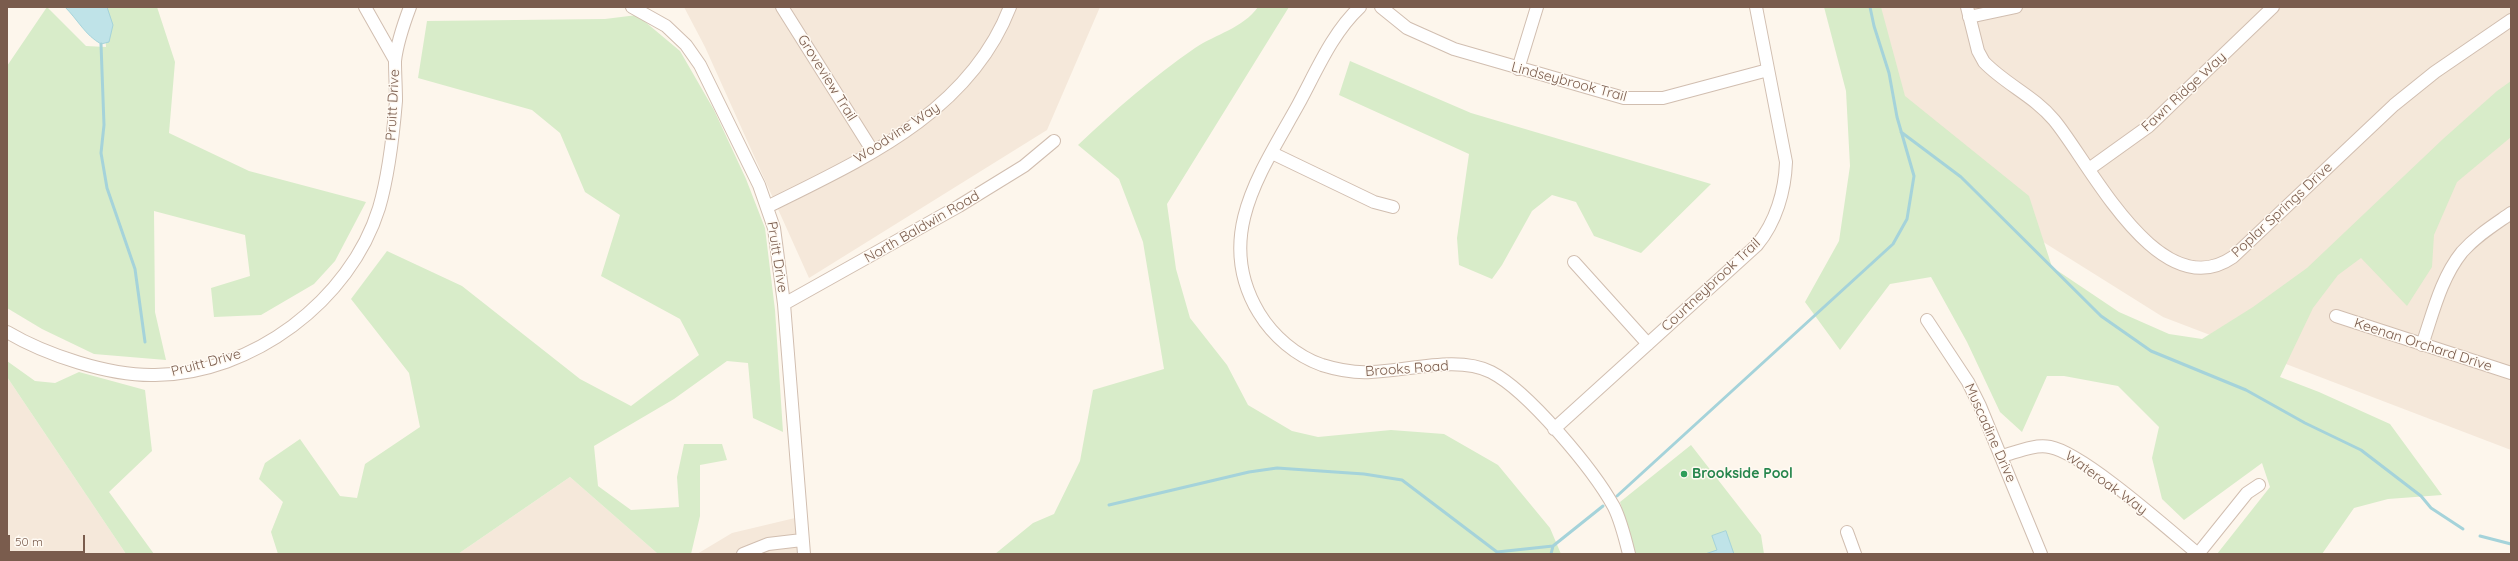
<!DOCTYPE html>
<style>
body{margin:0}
#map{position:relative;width:2518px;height:561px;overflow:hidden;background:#fdf6ec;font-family:Quicksand,sans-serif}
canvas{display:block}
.frame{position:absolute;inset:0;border:8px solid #7a5c4d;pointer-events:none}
.scale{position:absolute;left:8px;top:535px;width:77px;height:18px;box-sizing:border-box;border:2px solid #7a5c4d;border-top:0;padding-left:5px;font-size:12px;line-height:14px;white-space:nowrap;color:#7a5c4d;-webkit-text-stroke:3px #fffaf3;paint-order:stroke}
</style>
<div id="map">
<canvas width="2518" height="561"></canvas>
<div class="frame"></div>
<div class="scale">50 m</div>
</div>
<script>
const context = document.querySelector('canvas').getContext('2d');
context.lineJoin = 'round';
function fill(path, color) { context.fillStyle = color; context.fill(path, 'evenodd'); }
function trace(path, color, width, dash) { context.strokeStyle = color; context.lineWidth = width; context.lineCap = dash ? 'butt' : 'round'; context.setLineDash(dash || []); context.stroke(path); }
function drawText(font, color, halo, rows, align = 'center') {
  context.font = font + ' Quicksand,sans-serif'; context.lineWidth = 3; context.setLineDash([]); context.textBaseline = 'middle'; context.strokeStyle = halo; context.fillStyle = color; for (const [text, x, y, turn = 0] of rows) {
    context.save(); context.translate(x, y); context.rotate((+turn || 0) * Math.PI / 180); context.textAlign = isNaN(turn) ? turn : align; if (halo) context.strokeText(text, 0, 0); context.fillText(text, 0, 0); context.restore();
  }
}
fill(new Path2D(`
 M 684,7 L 1100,7 L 1047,130 L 809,278 L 705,47 Z
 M 1850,7 L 2511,7 L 2511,450 L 2163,317 L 1973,198 L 1869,102 Z
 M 7,377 L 126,554 L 7,554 Z
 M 570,477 L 658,554 L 458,554 Z
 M 795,518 L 798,554 L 697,554 L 732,533 Z`), '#f5e8da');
fill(new Path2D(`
 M 47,7 L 86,46 L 106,47 L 103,7 L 157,7 L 175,62 L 169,133 L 249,171 L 366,202 L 335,261 L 314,284 L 261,315 L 214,317 L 211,288 L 250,276 L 245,235 L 154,211 L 155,312 L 166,360 L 94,354 L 42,329 L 7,308 L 7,66 Z
 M 1258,7 L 1289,7 L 1167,204 L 1176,269 L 1190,318 L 1227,365 L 1248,405 L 1292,431 L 1318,437 L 1391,430 L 1444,434 L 1498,465 L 1550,528 L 1561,554 L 995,554 L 1033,523 L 1054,514 L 1080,461 L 1093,390 L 1164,369 L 1143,242 L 1119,179 L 1078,145 C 1115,110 1153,77 1195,48 C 1216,34 1243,28 1258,7 Z
 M 1824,7 L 1881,7 L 1905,96 L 2029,196 L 2052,267 L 2119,312 L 2169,334 L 2202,339 L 2253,307 L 2307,268 L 2443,139 L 2497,91 L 2511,81 L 2511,137 L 2457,182 L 2434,235 L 2432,267 L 2407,306 L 2361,258 L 2338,275 L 2313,308 L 2280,377 L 2319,392 L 2390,424 L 2442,495 L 2388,499 L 2354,508 L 2322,554 L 2217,554 L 2270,487 L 2262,463 L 2184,520 L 2162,499 L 2152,458 L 2159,427 L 2118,386 L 2064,376 L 2047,376 L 2022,432 L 2000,412 L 1967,342 L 1931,277 L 1890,284 L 1840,350 L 1805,302 L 1839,241 L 1850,166 L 1846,91 Z
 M 637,15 L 680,51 L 714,110 L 746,179 L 765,228 L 775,310 L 783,432 L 753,418 L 748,363 L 727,361 L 674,399 L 594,446 L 598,486 L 631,510 L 679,507 L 677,477 L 684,444 L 722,444 L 727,460 L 700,465 L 700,516 L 691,554 L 658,554 L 570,477 L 458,554 L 278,554 L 271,532 L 283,502 L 259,479 L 265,463 L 300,439 L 340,496 L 357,498 L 365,464 L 420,427 L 409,373 L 351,299 L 387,251 L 462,286 L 580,379 L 631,406 L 699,355 L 680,319 L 601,276 L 620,215 L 585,192 L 560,133 L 532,110 L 418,78 L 427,21 L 605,19 Z
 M 1350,61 L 1471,113 L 1711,184 L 1641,253 L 1594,236 L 1576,202 L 1552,195 L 1532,211 L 1502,265 L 1492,279 L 1459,265 L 1457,238 L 1469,154 L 1339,95 Z
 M 7,361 L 35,381 L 55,383 L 79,372 L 145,390 L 152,451 L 109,492 L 154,554 L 126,554 L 7,377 Z
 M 1691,445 L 1761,535 L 1764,554 L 1636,554 L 1620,502 Z`), '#d8ecc9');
const water = new Path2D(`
 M 65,7 L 107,7 L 113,25 L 109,42 L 101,44 C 85,35 78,20 65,7 Z
 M 1726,531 L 1734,554 L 1705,554 L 1717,550 L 1712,536 Z`);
fill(water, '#bfe3e8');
trace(water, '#a5d3da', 1);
trace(new Path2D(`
 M 101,44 L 104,125 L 101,153 L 107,188 L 135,269 L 145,342
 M 1901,132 L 1961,177 L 2101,316 L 2151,351 L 2246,390 L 2305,423 L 2361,450 L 2421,496 L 2431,508 L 2463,529
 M 1617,496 L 1893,244 L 1907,219 L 1914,176 L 1897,117 L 1889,73 L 1874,26 L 1870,7
 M 1109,505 L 1249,472 L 1277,468 L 1364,474 L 1402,480 L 1497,552 L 1553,546 L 1603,506
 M 2480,536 L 2511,544
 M 1551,554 L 1553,546`), '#a5d3da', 3);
const minor = new Path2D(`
 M 365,7 L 395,60
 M 632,7 L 666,26 L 686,45 L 700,65 L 759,185 L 774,228 L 784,304 L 804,554
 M 782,7 L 872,150
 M 1360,7 C 1332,33 1316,72 1298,105 C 1261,172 1213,237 1259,313 C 1273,336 1296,356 1322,365 C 1338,370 1355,373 1371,372 C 1407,371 1458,355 1491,372 C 1528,391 1593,469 1614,507 C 1621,521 1625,538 1629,554
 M 1381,7 L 1407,28 L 1454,49 L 1624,98 L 1663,98 L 1768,70
 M 1967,7 L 1978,51 L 1984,62 C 2005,84 2034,96 2054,120 C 2090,163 2159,308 2233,257 L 2394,105 L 2435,72 L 2511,20
 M 1969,17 L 2016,7
 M 1518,69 L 1537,7
 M 1272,153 L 1374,202 L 1393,207
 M 2089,169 L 2149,126 L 2273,7
 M 767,207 C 863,159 969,113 1010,7
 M 1574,262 L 1648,344
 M 784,304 L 959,206 L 1024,166 L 1054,141
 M 2336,316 L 2511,373
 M 1927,320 L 1968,382 L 1980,406 L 2041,554
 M 7,332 C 46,355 109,376 155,375 C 252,374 350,301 379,208 C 389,174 393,137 396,101 C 396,88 395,74 395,61 C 397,43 404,23 410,7
 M 2422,345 C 2433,313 2441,278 2462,252 C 2476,236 2494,225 2511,213
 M 1554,429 L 1757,245 C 1776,222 1785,191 1786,162 L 1756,7
 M 2002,456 C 2017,452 2034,444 2050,447 C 2083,453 2168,529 2198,554
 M 1847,532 L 1855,554
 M 743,554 L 768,544 L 802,540
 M 2198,554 L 2247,493 L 2259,485`);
trace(minor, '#d1beb0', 14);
trace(minor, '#fff', 12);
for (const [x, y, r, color] of [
 [1684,474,4,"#2e9e5b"]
]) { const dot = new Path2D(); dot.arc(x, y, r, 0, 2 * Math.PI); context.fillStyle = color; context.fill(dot); trace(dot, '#fffaf3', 1.5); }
drawText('14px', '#7a5c4d', '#fffaf3', [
 ["Groveview Trail",827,78,58],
 ["Lindseybrook Trail",1569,82,15],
 ["Fawn Ridge Way",2184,92,-43],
 ["Pruitt Drive",393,105,-87],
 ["Woodvine Way",897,133,-33],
 ["Poplar Springs Drive",2282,210,-43],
 ["North Baldwin Road",922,227,-30],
 ["Pruitt Drive",777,257,81],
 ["Courtneybrook Trail",1711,285,-43],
 ["Keenan Orchard Drive",2423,345,18],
 ["Pruitt Drive",206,363,-15],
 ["Brooks Road",1407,369,-4],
 ["Muscadine Drive",1990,433,66],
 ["Wateroak Way",2106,483,36]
]);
drawText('bold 14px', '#27864d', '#fffaf3', [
 ["Brookside Pool",1692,474]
], 'left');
</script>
